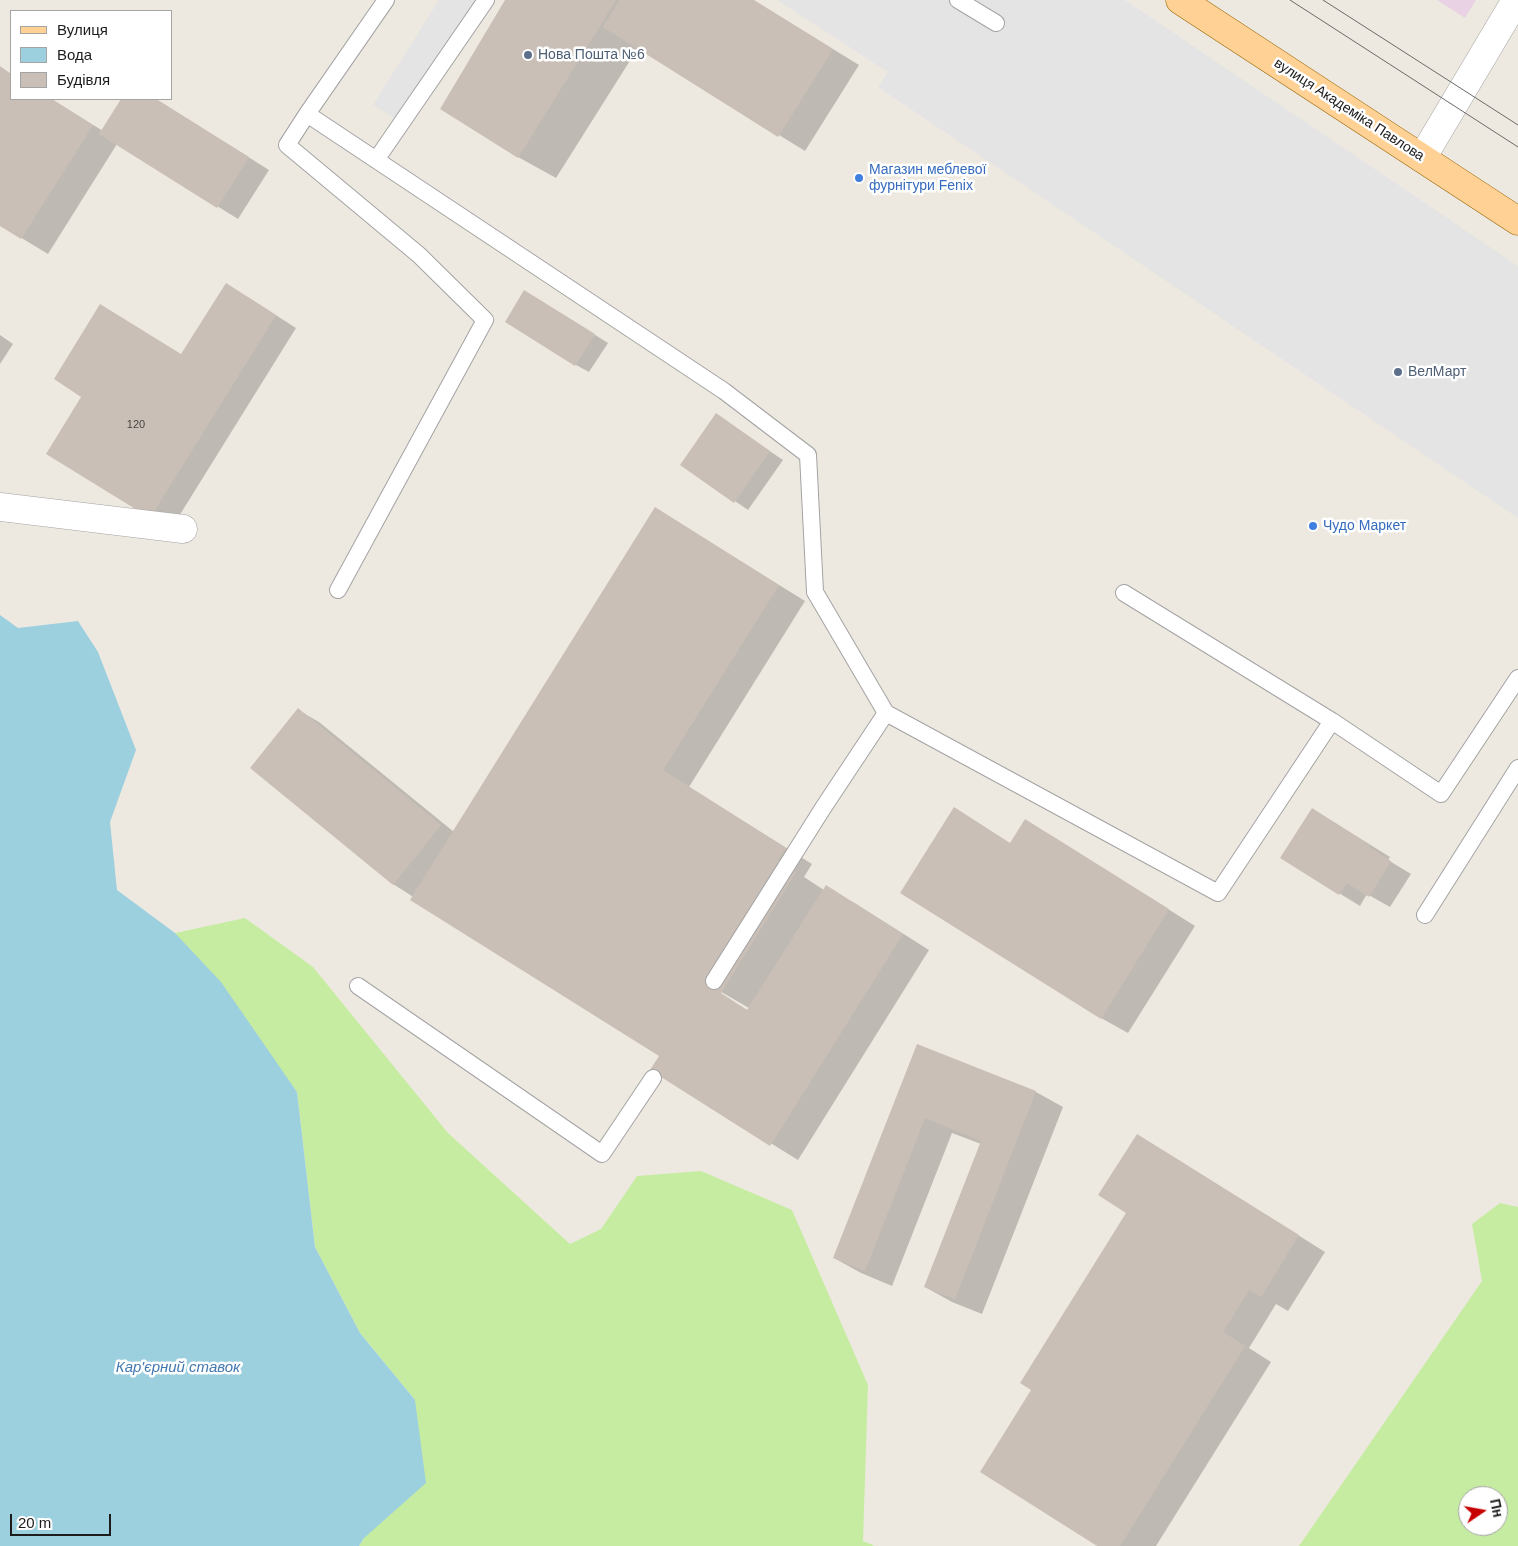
<!DOCTYPE html>
<meta charset="utf-8">
<style>
body{margin:0}
#map{position:relative;width:1518px;height:1546px;overflow:hidden;background:#eee9e0;font-family:Helvetica,sans-serif}
canvas{display:block}
.legend{position:absolute;left:10px;top:10px;width:162px;height:90px;box-sizing:border-box;background:#fff;border:1px solid #a4a4a4;margin:0;padding:6px 9px;list-style:none;font-size:15px;color:#1c1c1c}
.legend li{display:flex;align-items:center;gap:10px;height:25px}
.legend b{width:25px;border:1px solid #a4a4a4}
.north{position:absolute;left:1458px;top:1486px;width:50px;height:50px;box-sizing:border-box;background:#fff;border:1px solid #a4a4a4;border-radius:50%;rotate:78deg;font-size:14px;font-weight:700;line-height:20px;text-align:center;color:#1c1c1c}
.north::after{content:'';display:block;margin:auto;width:18px;height:22px;background:#c70000;clip-path:polygon(50% 0,100% 100%,50% 72%,0 100%)}
.scale{position:absolute;left:10px;top:1514px;width:101px;height:22px;box-sizing:border-box;border:2px solid #1c1c1c;border-top:0;padding-left:6px;font-size:15px;line-height:18px;white-space:nowrap;color:#1c1c1c;-webkit-text-stroke:4px #fff;paint-order:stroke}
</style>
<div id="map">
<canvas width="1518" height="1546"></canvas>
<ul class="legend">
<li><b style="height:6px;background:#ffd194"></b>Вулиця</li>
<li><b style="height:14px;background:#9dd0df"></b>Вода</li>
<li><b style="height:14px;background:#cabfb6"></b>Будівля</li>
</ul>
<div class="north">Пн</div>
<div class="scale">20 m</div>
</div>
<script>
const context = document.querySelector('canvas').getContext('2d');
context.lineJoin = 'round';
function fill(path, color) { context.fillStyle = color; context.fill(path, 'evenodd'); }
function trace(path, color, width, dash) { context.strokeStyle = color; context.lineWidth = width; context.lineCap = dash ? 'butt' : 'round'; context.setLineDash(dash || []); context.stroke(path); }
function drawText(font, color, halo, rows, align = 'center') {
  context.font = font + ' Helvetica,sans-serif'; context.lineWidth = 5; context.setLineDash([]); context.textBaseline = 'middle'; context.strokeStyle = halo; context.fillStyle = color; for (const [text, x, y, turn = 0] of rows) {
    context.save(); context.translate(x, y); context.rotate((+turn || 0) * Math.PI / 180); context.textAlign = isNaN(turn) ? turn : align; if (halo) context.strokeText(text, 0, 0); context.fillText(text, 0, 0); context.restore();
  }
}
fill(new Path2D(`
 M 1437,0 L 1476,0 L 1465,18 Z`), '#e8d2e3');
fill(new Path2D(`
 M 245,918 L 313,967 L 448,1133 L 570,1244 L 601,1229 L 637,1176 L 701,1171 L 792,1210 L 868,1385 L 863,1541 L 875,1546 L 359,1546 L 364,1538 L 415,1400 L 360,1333 L 315,1247 L 297,1092 L 175,933 Z
 M 1500,1203 L 1518,1207 L 1518,1546 L 1299,1546 L 1482,1281 L 1472,1224 ZM 1468,1496 L 1498,1496 L 1498,1526 L 1468,1526 Z`), '#c6eca2');
fill(new Path2D(`
 M 439,0 L 478,0 L 399,121 L 373,105 Z
 M 777,0 L 1125,0 L 1518,266 L 1518,518 L 878,87 L 888,72 Z`), '#e4e4e4');
fill(new Path2D(`
 M 0,615 L 18,628 L 78,621 L 98,652 L 136,750 L 110,822 L 117,890 L 175,933 L 221,982 L 297,1092 L 315,1247 L 360,1333 L 415,1400 L 426,1483 L 364,1538 L 359,1546 L 0,1546 Z`), '#9dd0df');
fill(new Path2D(`
 M 507,0 L 753,0 L 859,65 L 805,151 L 638,48 L 556,178 L 518,157 Z
 M 0,67 L 11,74 L 11,99 L 51,99 L 103,131 L 123,99 L 156,99 L 269,170 L 238,219 L 117,144 L 48,254 L 0,225 Z
 M 246,296 L 296,328 L 171,529 L 151,517 L 182,355 Z
 M 538,299 L 608,343 L 589,372 L 576,365 Z
 M 0,335 L 13,344 L 0,364 Z
 M 716,415 L 783,460 L 748,510 L 682,465 Z
 M 656,509 L 805,601 L 689,787 L 812,864 L 804,877 L 824,890 L 853,902 L 929,950 L 798,1160 L 652,1070 L 661,1055 L 393,884 L 298,710 L 319,722 L 454,832 ZM 716,989 L 749,1008 L 749,1011 L 715,991 Z
 M 1332,821 L 1390,857 L 1388,860 L 1411,874 L 1390,907 L 1367,894 L 1360,906 L 1282,858 Z
 M 1052,836 L 1195,926 L 1128,1033 L 1101,1018 L 1011,844 Z
 M 918,1045 L 1036,1092 L 1063,1107 L 982,1314 L 952,1302 L 925,1287 L 981,1144 L 952,1133 L 892,1286 L 861,1273 L 834,1258 Z
 M 1164,1151 L 1325,1252 L 1288,1311 L 1276,1304 L 1249,1348 L 1271,1362 L 1156,1546 L 1099,1546 L 1033,1390 L 1128,1212 Z`), '#0003');
fill(new Path2D(`
 M 505,0 L 616,0 L 518,158 L 440,109 Z
 M 620,0 L 754,0 L 833,49 L 778,137 L 603,27 Z
 M 0,66 L 11,74 L 11,99 L 52,99 L 93,125 L 21,239 L 0,226 Z
 M 121,99 L 156,99 L 249,157 L 217,208 L 99,134 Z
 M 226,283 L 276,315 L 150,518 L 46,454 L 81,397 L 54,379 L 100,304 L 181,354 Z
 M 524,290 L 595,334 L 575,366 L 505,322 Z
 M 716,413 L 770,451 L 734,503 L 680,465 Z
 M 655,507 L 779,585 L 663,770 L 786,848 L 778,860 L 796,872 L 721,993 L 747,1010 L 826,885 L 903,934 L 770,1146 L 650,1070 L 659,1056 L 410,900 Z
 M 298,708 L 441,825 L 393,885 L 250,768 Z
 M 954,807 L 1010,843 L 1025,819 L 1169,909 L 1101,1019 L 900,893 Z
 M 1312,808 L 1370,845 L 1369,847 L 1391,861 L 1369,897 L 1347,883 L 1339,895 L 1280,858 Z
 M 917,1044 L 1036,1091 L 955,1299 L 924,1287 L 981,1141 L 925,1118 L 865,1271 L 833,1258 Z
 M 1137,1134 L 1299,1235 L 1261,1297 L 1249,1290 L 1223,1332 L 1245,1346 L 1120,1546 L 1097,1546 L 980,1472 L 1031,1390 L 1020,1383 L 1126,1213 L 1098,1195 Z`), '#cabfb6');
const lane = new Path2D(`
 M 386,0 L 307,114 L 724,391 L 808,455 L 815,592 L 886,713 L 1218,893 L 1332,721 L 1124,593
 M 958,0 L 996,23
 M 307,114 L 287,145 L 419,255 L 485,320 L 338,590
 M 376,160 L 486,0
 M 1332,721 L 1441,794 L 1518,678
 M 1425,915 L 1518,768
 M 714,981 L 823,808 L 886,713
 M 358,986 L 602,1154 L 653,1078`);
const street = new Path2D(`
 M 1422,158 L 1516,0
 M 0,507 L 183,529`);
const primary = new Path2D(`
 M 1180,0 L 1518,221`);
trace(lane, '#a3a3a3', 18);
trace(street, '#a3a3a3', 29);
trace(primary, '#936300', 29);
trace(lane, '#fff', 16);
trace(street, '#fff', 28);
trace(primary, '#ffd194', 28);
trace(new Path2D(`
 M 1290,0 L 1518,147
 M 1323,0 L 1518,125`), '#6a6a6a', 1);
for (const [x, y, r, color] of [
 [528,55,5,"#5c6f8a"],
 [859,178,5,"#3f7fe0"],
 [1398,372,5,"#5c6f8a"],
 [1313,526,5,"#3f7fe0"]
]) { const dot = new Path2D(); dot.arc(x, y, r, 0, 2 * Math.PI); context.fillStyle = color; context.fill(dot); trace(dot, '#fff', 2); }
drawText('11px', '#484542', null, [
 ["120",136,425]
]);
drawText('14px', '#4e5e75', '#fff', [
 ["Нова Пошта №6",538,55],
 ["ВелМарт",1408,372]
], 'left');
drawText('14px', '#1c1c1c', '#fff', [
 ["вулиця Академіка Павлова",1349,110,33]
]);
drawText('14px', '#366cbe', '#fff', [
 ["Магазин меблевої",869,170],
 ["фурнітури Fenix",869,186],
 ["Чудо Маркет",1323,526]
], 'left');
drawText('italic 15px', '#4379b0', '#fff', [
 ["Кар'єрний ставок",178,1368]
]);
</script>
